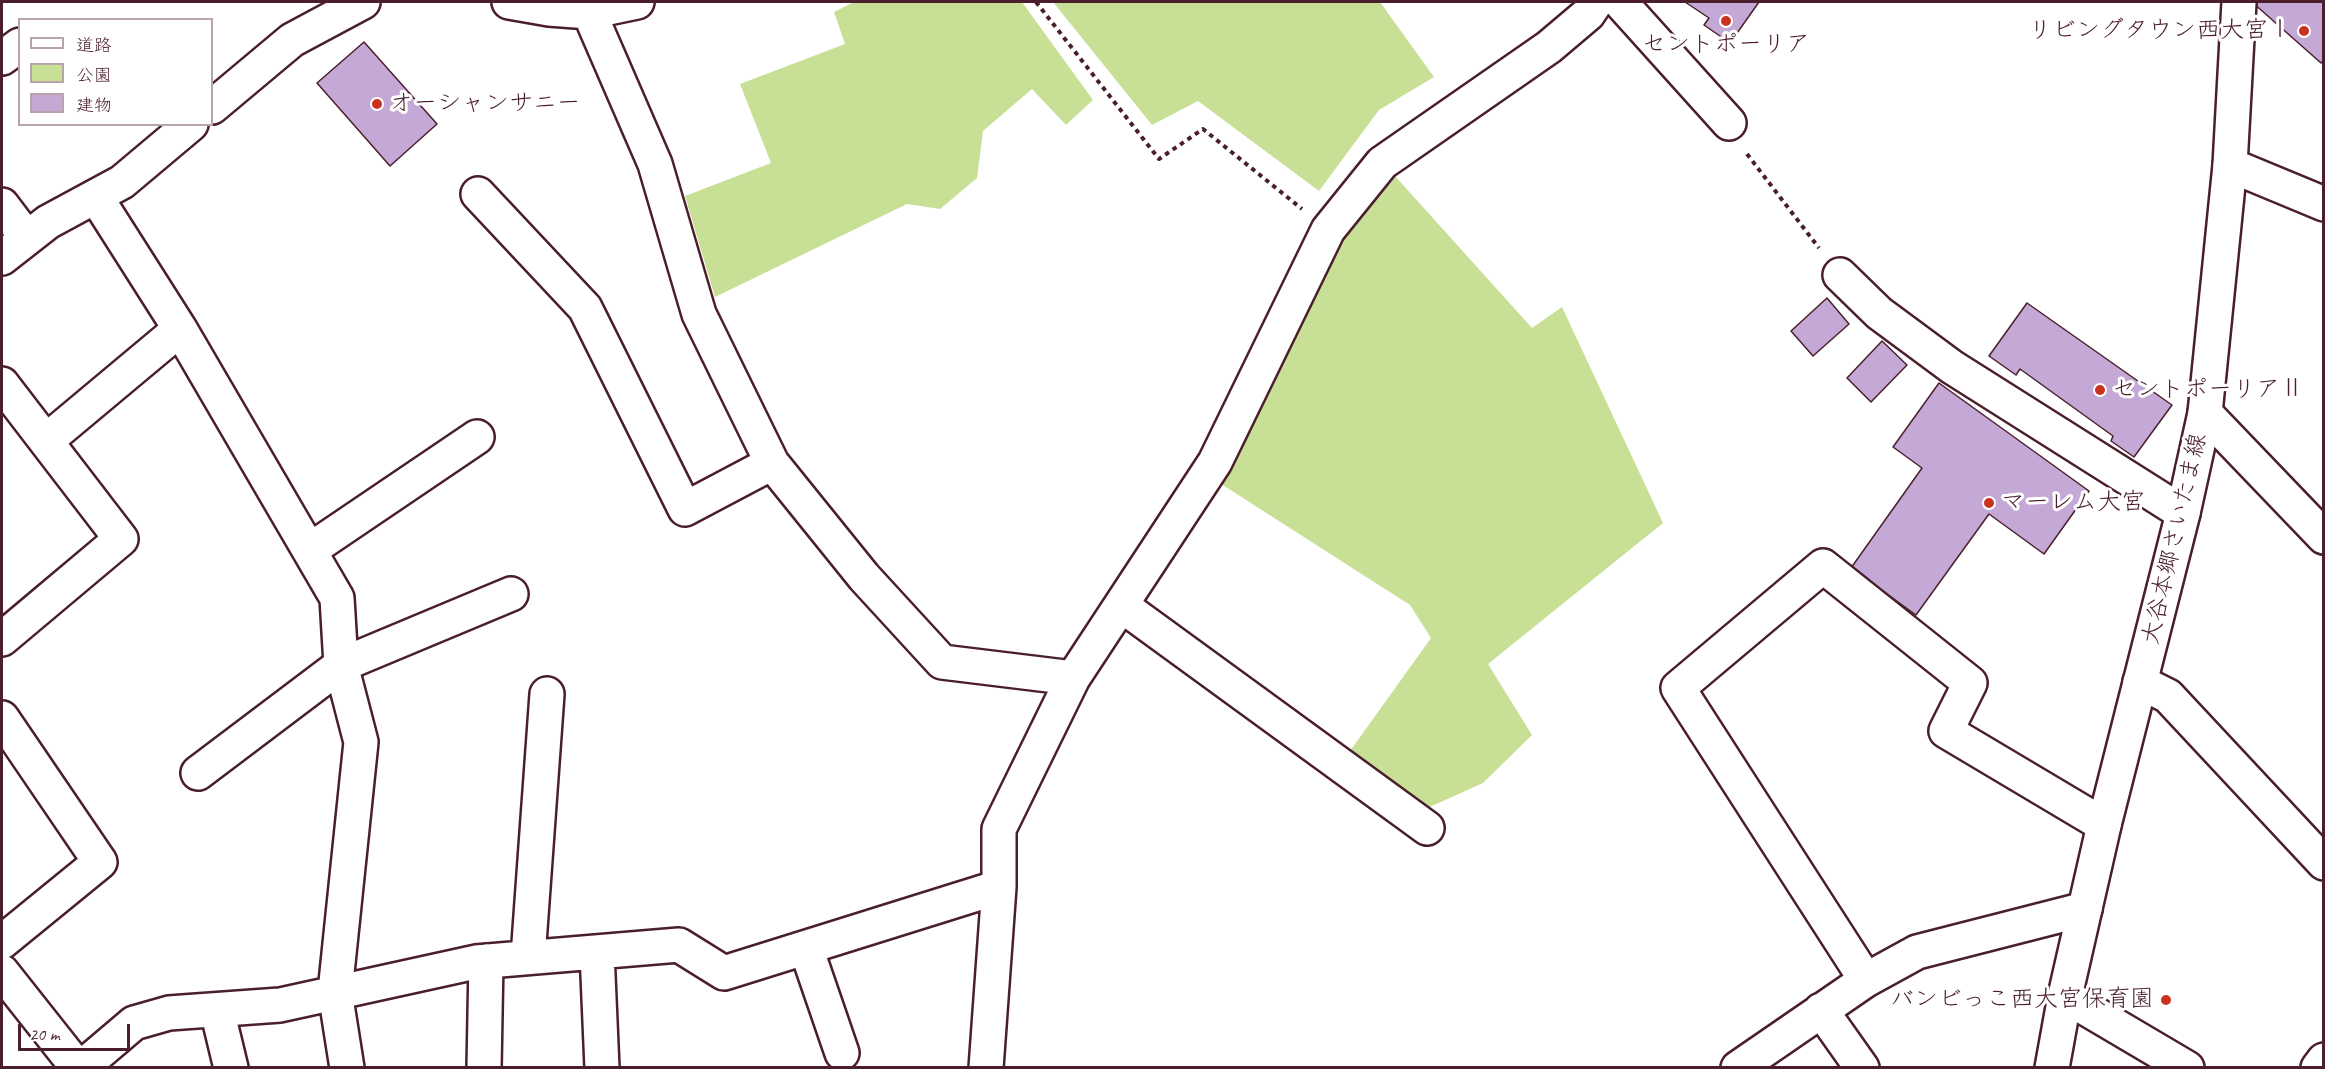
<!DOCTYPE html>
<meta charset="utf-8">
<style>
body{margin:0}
#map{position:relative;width:2325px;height:1069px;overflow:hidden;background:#fff;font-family:Caveat,"Klee One",sans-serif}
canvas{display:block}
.frame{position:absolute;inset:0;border:3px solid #4a1f2b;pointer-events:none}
.legend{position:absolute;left:18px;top:18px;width:195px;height:108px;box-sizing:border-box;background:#fff;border:2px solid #b7a5aa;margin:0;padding:8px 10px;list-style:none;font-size:18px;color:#4a1f2b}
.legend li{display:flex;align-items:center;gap:12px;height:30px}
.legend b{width:30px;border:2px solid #b7a5aa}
.scale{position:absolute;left:18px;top:1024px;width:112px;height:27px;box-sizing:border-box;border:3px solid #4a1f2b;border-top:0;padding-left:8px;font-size:18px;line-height:21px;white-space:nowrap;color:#4a1f2b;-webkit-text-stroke:4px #fff;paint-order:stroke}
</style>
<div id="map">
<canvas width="2325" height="1069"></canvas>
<div class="frame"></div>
<ul class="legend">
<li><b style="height:8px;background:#fff"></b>道路</li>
<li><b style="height:16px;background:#c8e096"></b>公園</li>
<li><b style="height:16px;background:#c4a8d5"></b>建物</li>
</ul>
<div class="scale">20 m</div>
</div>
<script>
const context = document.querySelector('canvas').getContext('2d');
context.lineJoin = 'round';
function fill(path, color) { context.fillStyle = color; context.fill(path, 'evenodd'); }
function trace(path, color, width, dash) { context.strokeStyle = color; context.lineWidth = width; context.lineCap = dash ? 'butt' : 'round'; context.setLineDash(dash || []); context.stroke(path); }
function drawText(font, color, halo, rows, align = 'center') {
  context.font = font + ' Caveat,"Klee One",sans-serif'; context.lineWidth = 6; context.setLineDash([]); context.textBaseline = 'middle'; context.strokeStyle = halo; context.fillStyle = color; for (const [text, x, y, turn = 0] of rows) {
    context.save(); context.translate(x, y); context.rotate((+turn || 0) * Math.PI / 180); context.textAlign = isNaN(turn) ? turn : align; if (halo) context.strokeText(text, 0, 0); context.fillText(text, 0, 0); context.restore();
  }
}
fill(new Path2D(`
 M 854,2 L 1022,2 L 1093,100 L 1066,125 L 1032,89 L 983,131 L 977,178 L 940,209 L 907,204 L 715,297 L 685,196 L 771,163 L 740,84 L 845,44 L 834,12 Z
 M 1053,2 L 1380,2 L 1434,77 L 1379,110 L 1319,191 L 1198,101 L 1152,125 Z
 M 1395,176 L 1532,328 L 1562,307 L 1663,523 L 1488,664 L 1532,735 L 1483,783 L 1423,810 L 1350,751 L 1431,638 L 1410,605 L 1218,482 L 1366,198 Z`), '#c8e096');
const building = new Path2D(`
 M 1685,2 L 1759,2 L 1730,43 L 1704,25 L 1709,18 Z
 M 2252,2 L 2324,2 L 2324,60 L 2321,63 Z
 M 364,42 L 437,124 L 390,166 L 317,83 Z
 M 1827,298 L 1849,324 L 1813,356 L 1791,331 Z
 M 2027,303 L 2172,405 L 2134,457 L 2111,441 L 2113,436 L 2020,369 L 2016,375 L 1989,356 Z
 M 1882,341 L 1907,365 L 1871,402 L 1847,378 Z
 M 1939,383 L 2089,491 L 2044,554 L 1989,514 L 1916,615 L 1851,568 L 1922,468 L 1893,447 Z`);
fill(building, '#c4a8d5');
trace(building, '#4a1f2b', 1.5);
const minor = new Path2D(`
 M 509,2 L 549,9 L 589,12 L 637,2
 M 1620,2 L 1729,123
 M 589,12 L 655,164 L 699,314 L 772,463 L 864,577 L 942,662 L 1073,678
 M 2,58 L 20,45
 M 212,107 L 292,40 L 363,2
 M 2230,165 L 2324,204
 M 478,194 L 585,308 L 685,509 L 772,463
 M 96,197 L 180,329 L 337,598 L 341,665 L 198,773
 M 2,205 L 27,238
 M 2,258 L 48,222 L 122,182 L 191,124
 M 1840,275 L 1879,313 L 1952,367 L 2183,513
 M 2,384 L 121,539 L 2,639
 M 2205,413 L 2324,537
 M 46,441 L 180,329
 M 310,550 L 477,437
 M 1121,605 L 1427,828
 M 2140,682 L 2168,696 L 2324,863
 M 2,718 L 100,862 L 2,942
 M 806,948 L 842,1053
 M 597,952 L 602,1068
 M 528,957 L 547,694
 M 2,972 L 78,1068
 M 1866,980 L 1678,688 L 1823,566 L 1970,683 L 1946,731 L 2104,825
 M 2065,996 L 2187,1068
 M 217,1010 L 231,1068
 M 1821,1010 L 1862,1068
 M 81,1068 L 134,1023 L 169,1013 L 280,1005 L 476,962 L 679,945 L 724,973 L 999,887
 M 347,1068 L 335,992 L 361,742 L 341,665 L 511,594
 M 484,1068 L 486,961
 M 986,1068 L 999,887 L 999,829 L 1073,678 L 1215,462 L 1328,230 L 1382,163 L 1549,47 L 1588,14 L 1596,2
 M 1738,1068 L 1866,980 L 1917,952 L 2085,909
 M 2318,1068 L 2324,1060`);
const major = new Path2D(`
 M 2052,1068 L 2065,996 L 2104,825 L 2183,513 L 2205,413 L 2230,165 L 2239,2`);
trace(minor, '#4a1f2b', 38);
trace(major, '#4a1f2b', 38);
trace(new Path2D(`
 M 1036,2 L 1159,159 L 1203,129 L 1302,209
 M 1747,154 L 1819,248`), '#4a1f2b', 4, [4.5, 4.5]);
trace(minor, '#fff', 33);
trace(major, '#fff', 33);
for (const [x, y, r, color] of [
 [1726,21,6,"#c8321e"],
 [2304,31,6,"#c8321e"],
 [377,104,6,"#c8321e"],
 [2100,390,6,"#c8321e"],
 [1989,503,6,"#c8321e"],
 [2166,1000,6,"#c8321e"]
]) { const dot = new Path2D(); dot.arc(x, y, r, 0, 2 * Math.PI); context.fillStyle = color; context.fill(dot); trace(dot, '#fff', 2); }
drawText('24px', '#4a1f2b', '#fff', [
 ["リビングタウン西大宮Ⅰ",2292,31,"right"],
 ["セントポーリア",1726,45,"center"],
 ["オーシャンサニー",389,104],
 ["セントポーリアⅡ",2112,390],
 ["マーレム大宮",2001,503],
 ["バンビっこ西大宮保育園",2154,1000,"right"]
], 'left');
drawText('24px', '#4a1f2b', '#fff', [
 ["大谷本郷さいたま線",2175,539,-77]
]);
</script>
